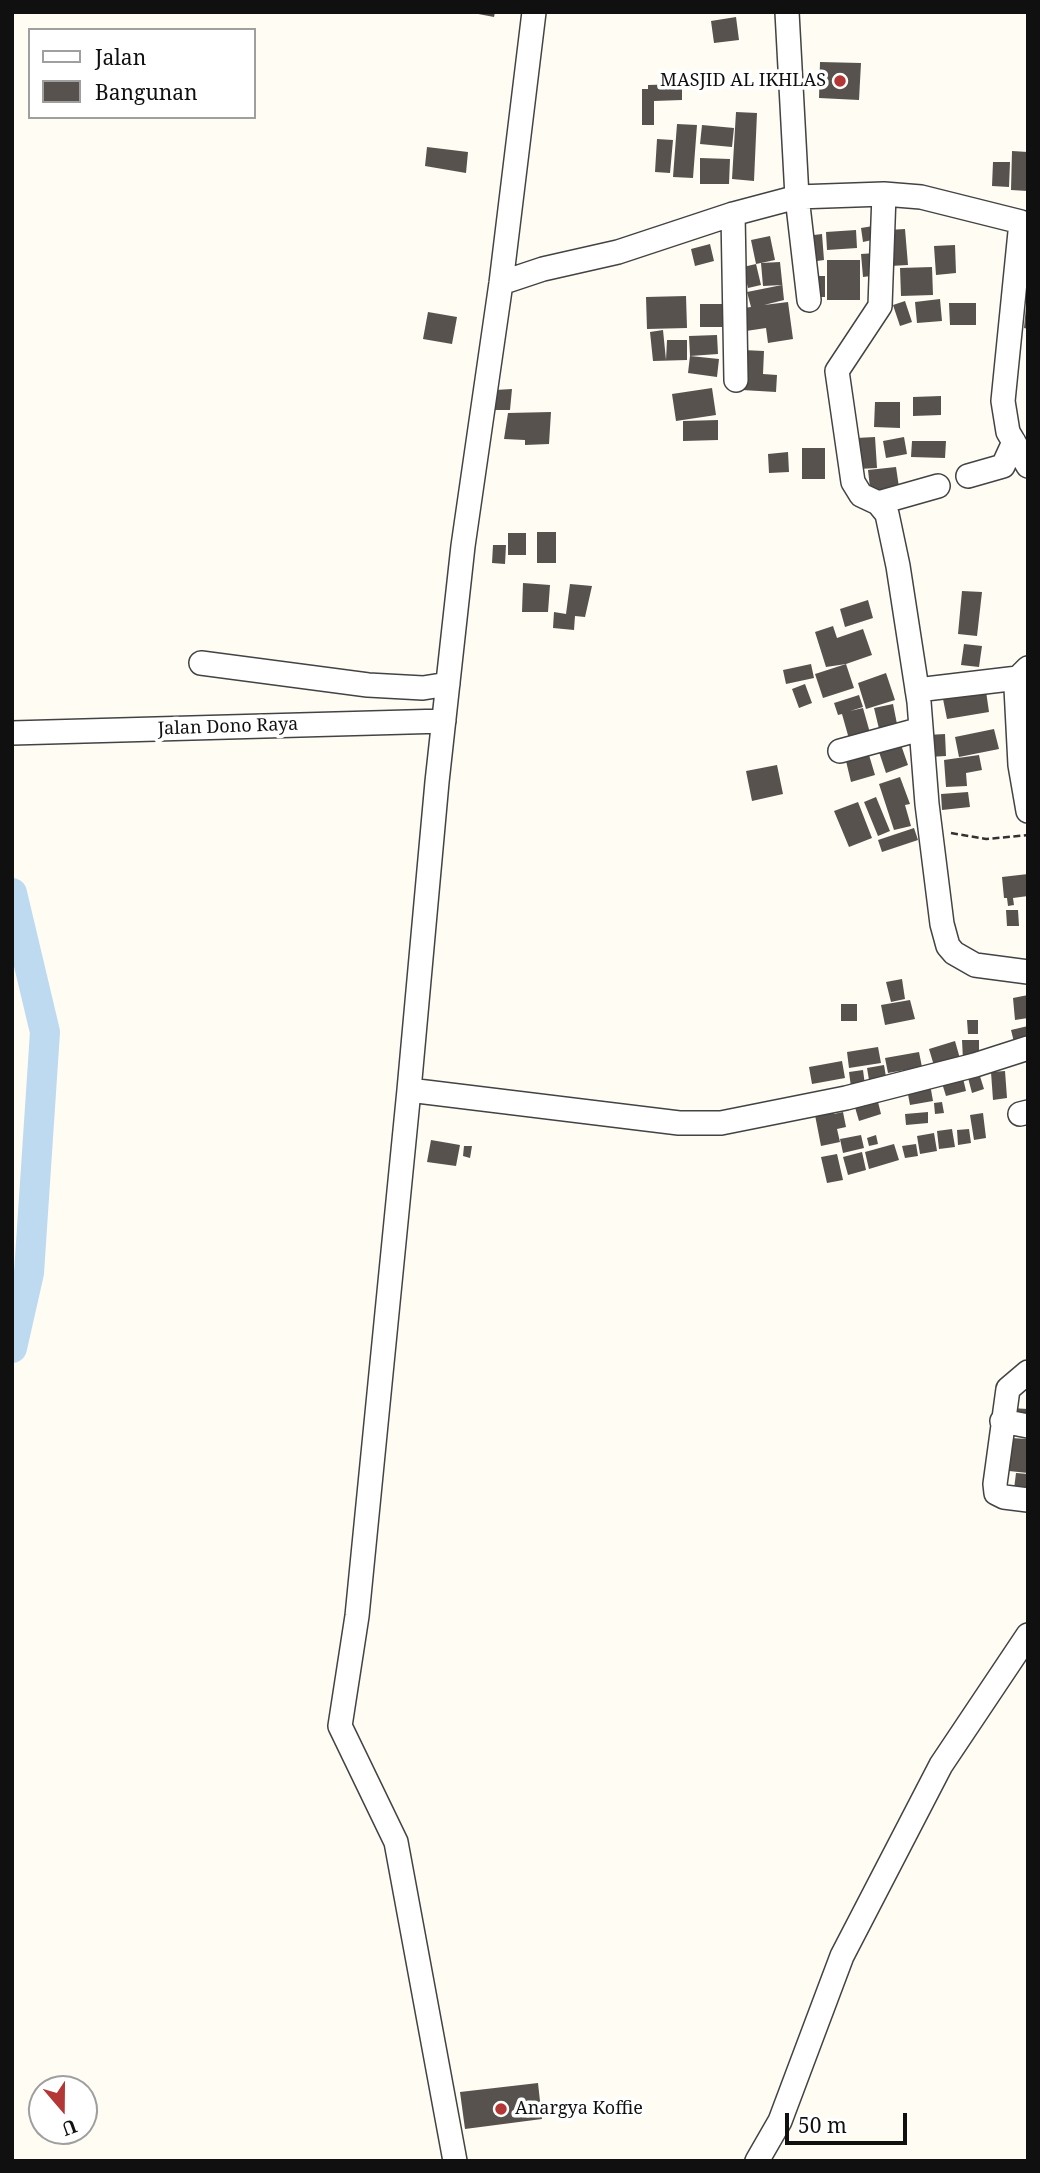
<!DOCTYPE html>
<style>
body{margin:0}
#map{position:relative;width:1040px;height:2173px;overflow:hidden;background:#fefcf3;font-family:"Noto Serif",serif}
canvas{display:block}
.frame{position:absolute;inset:0;border:14px solid #101010;pointer-events:none}
.legend{position:absolute;left:28px;top:28px;width:228px;height:91px;box-sizing:border-box;background:#fff;border:2px solid #9f9f9f;margin:0;padding:9px 12px;list-style:none;font-size:21px;color:#101010}
.legend li{display:flex;align-items:center;gap:14px;height:35px}
.legend b{width:35px;border:2px solid #9f9f9f}
.north{position:absolute;left:28px;top:2075px;width:70px;height:70px;box-sizing:border-box;background:#fff;border:2px solid #9f9f9f;border-radius:50%;rotate:160deg;font-size:19px;font-weight:700;line-height:28px;text-align:center;color:#101010}
.north::after{content:'';display:block;margin:auto;width:24px;height:32px;background:#b33734;clip-path:polygon(50% 0,100% 100%,50% 72%,0 100%)}
.scale{position:absolute;left:785px;top:2113px;width:122px;height:32px;box-sizing:border-box;border:4px solid #101010;border-top:0;padding-left:9px;font-size:21px;line-height:24px;white-space:nowrap;color:#101010;-webkit-text-stroke:5px #fff;paint-order:stroke}
</style>
<div id="map">
<canvas width="1040" height="2173"></canvas>
<div class="frame"></div>
<ul class="legend">
<li><b style="height:9px;background:#fff"></b>Jalan</li>
<li><b style="height:19px;background:#57524d"></b>Bangunan</li>
</ul>
<div class="north">U</div>
<div class="scale">50 m</div>
</div>
<script>
const context = document.querySelector('canvas').getContext('2d');
context.lineJoin = 'round';
function trace(path, color, width, dash) { context.strokeStyle = color; context.lineWidth = width; context.lineCap = dash ? 'butt' : 'round'; context.setLineDash(dash || []); context.stroke(path); }
function fill(path, color) { context.fillStyle = color; context.fill(path, 'evenodd'); }
function drawText(font, color, halo, rows, align = 'center') {
  context.font = font + ' "Noto Serif",serif'; context.lineWidth = 7; context.setLineDash([]); context.textBaseline = 'middle'; context.strokeStyle = halo; context.fillStyle = color; for (const [text, x, y, turn = 0] of rows) {
    context.save(); context.translate(x, y); context.rotate((+turn || 0) * Math.PI / 180); context.textAlign = isNaN(turn) ? turn : align; if (halo) context.strokeText(text, 0, 0); context.fillText(text, 0, 0); context.restore();
  }
}
trace(new Path2D(`
 M 12,893 L 45,1032 L 29,1273 L 12,1348`), '#bddaf1', 30);
fill(new Path2D(`
 M 468,12 L 495,12 L 494,17 Z
 M 736,17 L 739,40 L 714,43 L 711,21 Z
 M 820,62 L 861,63 L 859,100 L 819,98 Z
 M 682,84 L 682,100 L 654,101 L 654,125 L 642,125 L 642,89 L 648,89 L 648,85 Z
 M 736,112 L 757,113 L 754,181 L 732,179 Z
 M 677,124 L 697,125 L 693,178 L 673,177 Z
 M 702,125 L 734,128 L 732,147 L 700,144 Z
 M 657,139 L 673,140 L 670,173 L 655,172 Z
 M 427,147 L 468,152 L 466,173 L 425,166 Z
 M 1012,151 L 1028,152 L 1028,191 L 1011,190 Z
 M 700,158 L 730,159 L 729,184 L 700,184 Z
 M 993,162 L 1010,162 L 1009,187 L 992,186 Z
 M 879,225 L 881,238 L 863,242 L 861,228 Z
 M 905,229 L 908,265 L 890,266 L 888,230 Z
 M 856,230 L 857,248 L 827,250 L 826,232 Z
 M 822,234 L 824,260 L 810,262 L 806,236 Z
 M 770,236 L 775,260 L 756,264 L 761,285 L 748,288 L 743,267 L 756,264 L 751,240 Z
 M 710,244 L 714,261 L 695,266 L 691,249 Z
 M 955,245 L 956,273 L 936,275 L 934,246 Z
 M 876,253 L 879,275 L 863,277 L 861,254 Z
 M 827,260 L 860,260 L 860,300 L 827,300 Z
 M 780,262 L 784,300 L 764,305 L 788,302 L 793,339 L 768,343 L 766,328 L 746,331 L 743,308 L 751,307 L 747,292 L 782,285 L 763,286 L 761,263 Z
 M 932,267 L 933,295 L 901,296 L 900,268 Z
 M 814,276 L 825,276 L 825,297 L 814,297 Z
 M 686,296 L 687,328 L 647,329 L 646,297 Z
 M 940,299 L 942,321 L 917,323 L 915,302 Z
 M 905,301 L 912,322 L 900,326 L 893,305 Z
 M 949,303 L 976,303 L 976,325 L 950,325 Z
 M 700,304 L 722,304 L 722,327 L 700,327 Z
 M 1026,307 L 1028,307 L 1028,329 L 1024,328 Z
 M 428,312 L 457,317 L 452,344 L 423,339 Z
 M 663,330 L 666,360 L 667,340 L 687,340 L 687,360 L 653,361 L 650,332 Z
 M 717,335 L 718,354 L 690,356 L 689,336 Z
 M 743,350 L 764,351 L 763,374 L 777,375 L 776,392 L 742,390 Z
 M 690,356 L 719,359 L 717,377 L 688,373 Z
 M 712,388 L 716,415 L 676,421 L 672,394 Z
 M 512,389 L 510,410 L 493,410 L 495,390 Z
 M 941,396 L 941,415 L 913,416 L 913,397 Z
 M 875,402 L 900,402 L 900,428 L 874,427 Z
 M 551,412 L 549,444 L 525,445 L 525,440 L 504,439 L 508,413 Z
 M 718,420 L 718,440 L 683,441 L 683,421 Z
 M 875,437 L 877,468 L 858,469 L 856,438 Z
 M 904,437 L 907,454 L 886,458 L 883,441 Z
 M 912,441 L 946,441 L 945,458 L 911,457 Z
 M 802,448 L 825,448 L 825,479 L 802,479 Z
 M 788,452 L 789,472 L 769,473 L 768,454 Z
 M 896,467 L 900,494 L 871,497 L 868,470 Z
 M 537,532 L 556,532 L 556,563 L 537,563 Z
 M 508,533 L 526,533 L 526,555 L 508,555 Z
 M 493,545 L 506,545 L 505,564 L 492,563 Z
 M 523,583 L 550,585 L 548,612 L 522,612 Z
 M 570,584 L 592,586 L 585,617 L 575,616 L 574,630 L 553,628 L 554,612 L 566,614 Z
 M 962,591 L 982,592 L 977,636 L 958,634 Z
 M 868,600 L 873,618 L 845,627 L 840,609 Z
 M 833,626 L 837,638 L 863,629 L 872,655 L 846,664 L 826,667 L 815,632 Z
 M 964,644 L 982,646 L 979,667 L 961,665 Z
 M 811,664 L 814,678 L 786,684 L 783,670 Z
 M 846,664 L 854,688 L 823,698 L 815,674 Z
 M 886,673 L 895,700 L 866,709 L 858,683 Z
 M 805,684 L 812,703 L 799,708 L 792,689 Z
 M 986,691 L 989,712 L 947,719 L 943,699 Z
 M 859,695 L 863,707 L 850,711 L 863,708 L 872,740 L 851,746 L 842,714 L 838,715 L 834,703 Z
 M 893,704 L 898,729 L 880,733 L 874,708 Z
 M 994,729 L 999,749 L 959,757 L 955,737 Z
 M 945,734 L 946,756 L 928,757 L 927,735 Z
 M 900,742 L 908,765 L 886,773 L 878,749 Z
 M 869,755 L 875,775 L 851,782 L 846,761 Z
 M 979,755 L 982,770 L 966,773 L 967,786 L 946,787 L 944,760 Z
 M 777,765 L 783,794 L 752,801 L 746,771 Z
 M 900,777 L 910,804 L 905,805 L 911,826 L 894,830 L 879,784 Z
 M 968,792 L 970,807 L 942,810 L 941,794 Z
 M 876,797 L 890,831 L 878,836 L 864,802 Z
 M 858,802 L 872,838 L 849,847 L 834,811 Z
 M 914,828 L 918,840 L 882,852 L 878,840 Z
 M 1028,874 L 1028,896 L 1013,898 L 1014,905 L 1008,906 L 1007,898 L 1004,898 L 1002,877 Z
 M 1006,910 L 1018,910 L 1019,926 L 1007,926 Z
 M 902,979 L 905,999 L 891,1002 L 886,982 Z
 M 1028,995 L 1028,1018 L 1015,1020 L 1013,998 Z
 M 910,1000 L 915,1019 L 885,1025 L 881,1005 Z
 M 841,1004 L 857,1004 L 857,1021 L 841,1021 Z
 M 967,1020 L 978,1020 L 978,1034 L 968,1034 Z
 M 1028,1026 L 1028,1039 L 1014,1042 L 1011,1030 Z
 M 962,1040 L 979,1040 L 979,1059 L 963,1060 Z
 M 955,1041 L 961,1062 L 935,1069 L 929,1049 Z
 M 878,1047 L 881,1063 L 849,1068 L 847,1052 Z
 M 919,1052 L 922,1067 L 888,1073 L 885,1058 Z
 M 842,1061 L 845,1078 L 812,1084 L 809,1067 Z
 M 884,1065 L 886,1077 L 869,1080 L 867,1068 Z
 M 863,1070 L 865,1085 L 851,1087 L 849,1072 Z
 M 978,1070 L 984,1089 L 972,1093 L 967,1074 Z
 M 1005,1071 L 1007,1098 L 993,1100 L 991,1072 Z
 M 962,1074 L 966,1091 L 946,1096 L 941,1080 Z
 M 930,1084 L 933,1101 L 910,1105 L 907,1089 Z
 M 877,1098 L 881,1114 L 859,1121 L 854,1104 Z
 M 942,1102 L 944,1113 L 935,1114 L 934,1103 Z
 M 833,1111 L 834,1114 L 843,1112 L 846,1127 L 837,1129 L 840,1142 L 821,1146 L 815,1115 Z
 M 928,1112 L 928,1123 L 906,1125 L 905,1114 Z
 M 983,1113 L 986,1138 L 974,1140 L 970,1115 Z
 M 952,1129 L 955,1147 L 939,1149 L 937,1131 Z
 M 969,1129 L 971,1143 L 958,1145 L 957,1130 Z
 M 934,1133 L 937,1151 L 920,1154 L 917,1136 Z
 M 861,1135 L 864,1148 L 843,1153 L 840,1139 Z
 M 876,1135 L 878,1144 L 869,1146 L 867,1138 Z
 M 431,1140 L 460,1145 L 456,1166 L 427,1162 Z
 M 894,1144 L 899,1160 L 869,1169 L 865,1152 Z
 M 916,1144 L 918,1156 L 905,1158 L 902,1146 Z
 M 464,1146 L 472,1146 L 470,1158 L 463,1156 Z
 M 862,1152 L 866,1170 L 848,1175 L 843,1157 Z
 M 837,1154 L 843,1180 L 827,1183 L 821,1157 Z
 M 1011,1408 L 1028,1409 L 1028,1421 Z
 M 1011,1438 L 1028,1439 L 1028,1473 L 1009,1471 Z
 M 1016,1473 L 1028,1474 L 1028,1499 L 1013,1497 Z
 M 538,2083 L 542,2119 L 465,2129 L 460,2092 Z`), '#57524d');
const minor = new Path2D(`
 M 787,12 L 797,197 L 809,300
 M 884,194 L 880,306 L 837,371 L 853,482 L 861,495 L 878,503 L 887,514 L 898,566 L 919,702 L 927,804 L 942,924 L 948,946 L 954,953 L 975,965 L 1028,972
 M 733,214 L 736,380
 M 501,283 L 543,269 L 618,252 L 733,214 L 797,197 L 884,194 L 921,197 L 1021,222 L 1003,401 L 1008,432 L 1028,466
 M 968,476 L 1003,466 L 1014,442
 M 878,503 L 938,486
 M 201,663 L 368,685 L 423,688 L 448,684
 M 1028,668 L 1018,678 L 1016,688 L 1020,765 L 1028,811
 M 917,690 L 1018,678
 M 12,733 L 444,721
 M 840,751 L 921,729
 M 409,1090 L 679,1123 L 721,1123 L 846,1098 L 975,1065 L 1028,1048
 M 1020,1114 L 1028,1112
 M 1028,1372 L 1008,1389 L 995,1484 L 996,1493 L 1004,1497 L 1028,1500
 M 1002,1421 L 1028,1426
 M 455,2161 L 396,1842 L 340,1726 L 357,1616 L 409,1090 L 437,782 L 463,546 L 501,283 L 534,12
 M 757,2161 L 780,2121 L 842,1956 L 941,1765 L 1028,1635`);
trace(minor, '#434343', 26);
trace(new Path2D(`
 M 951,833 L 986,839 L 1028,835`), '#323232', 2.5, [7, 3.5]);
trace(minor, '#fff', 23);
for (const [x, y, r, color] of [
 [840,81,7,"#b33734"],
 [501,2109,7,"#b33734"]
]) { const dot = new Path2D(); dot.arc(x, y, r, 0, 2 * Math.PI); context.fillStyle = color; context.fill(dot); trace(dot, '#fff', 2.5); }
drawText('18px', '#101010', '#fff', [
 ["MASJID AL IKHLAS",826,81],
 ["Anargya Koffie",515,2109,"left"]
], 'right');
drawText('18px', '#101010', '#fff', [
 ["Jalan Dono Raya",228,727,-2]
]);
</script>
